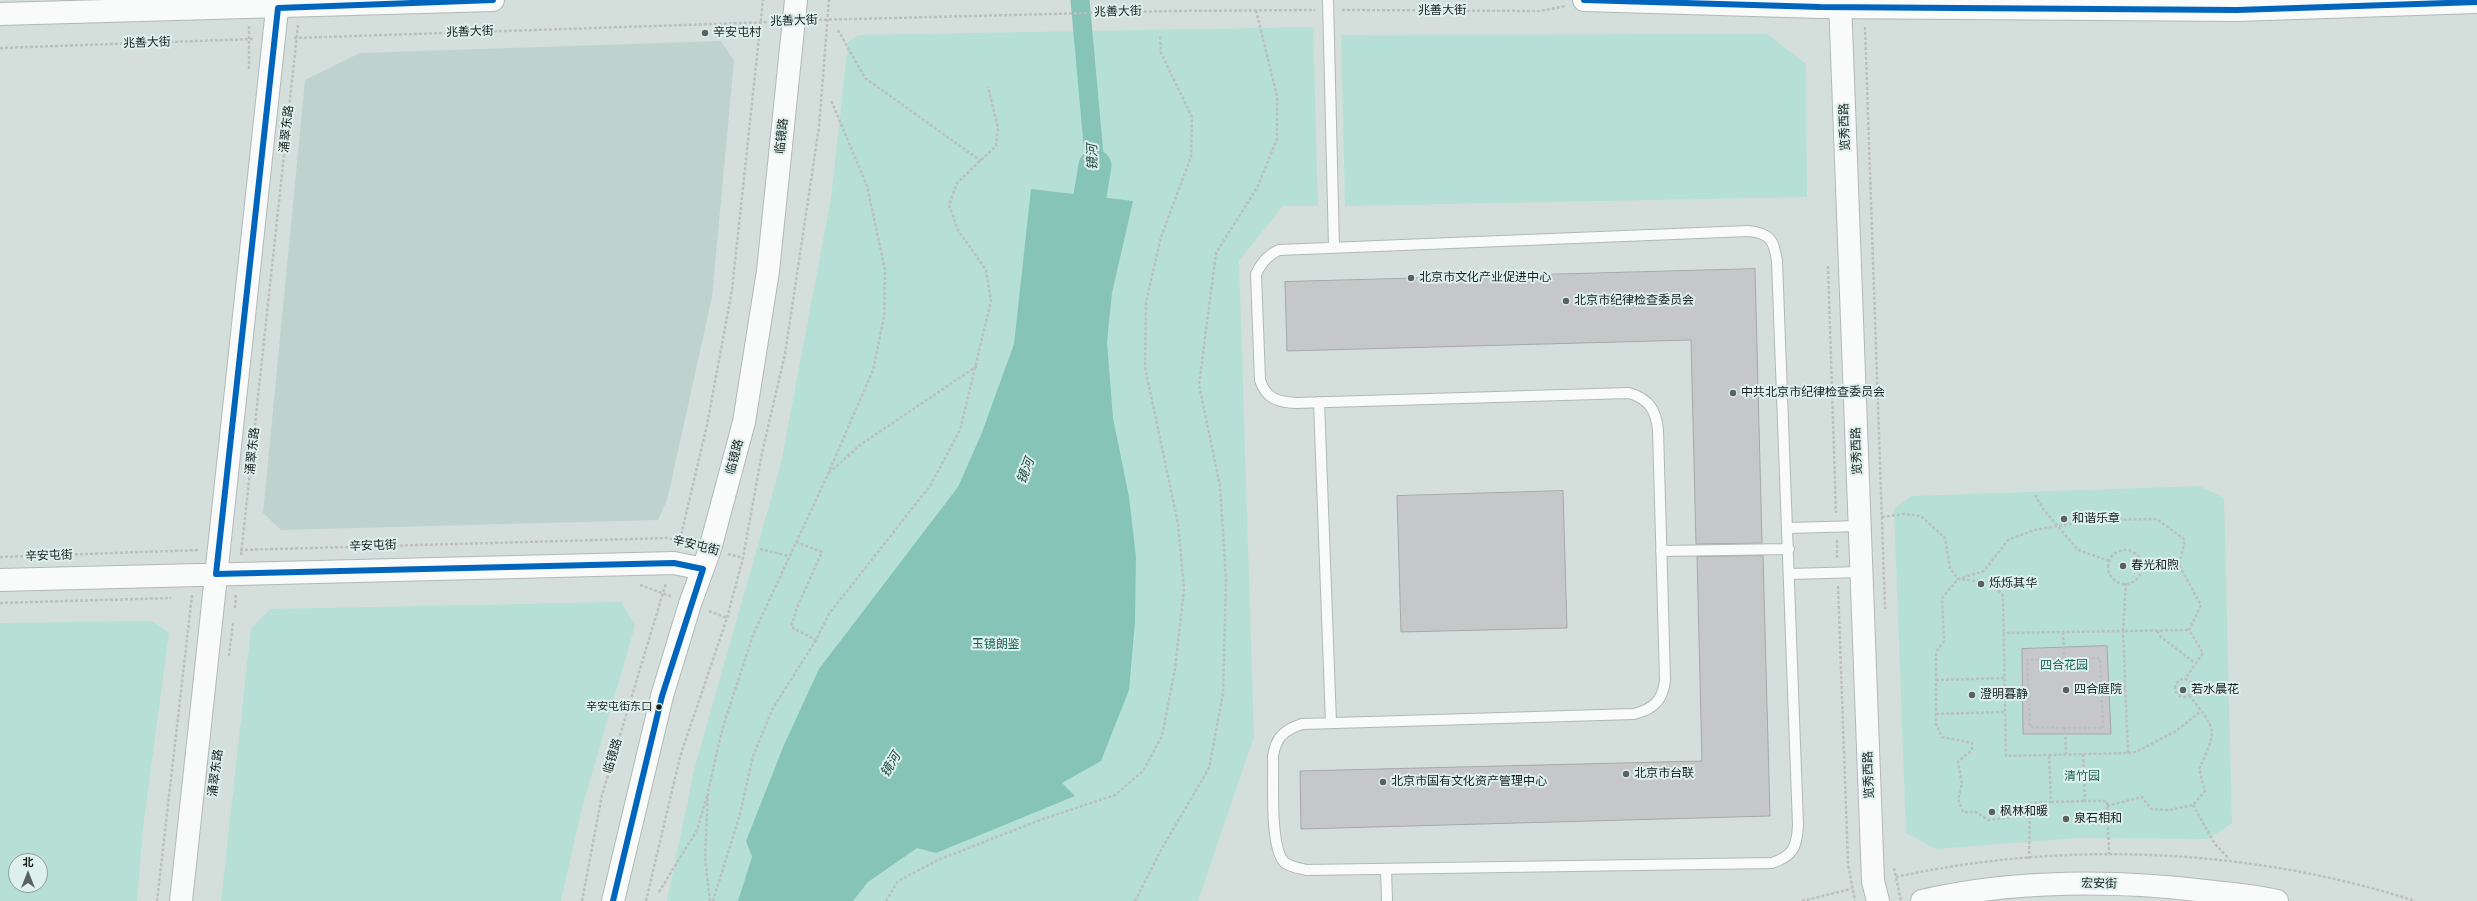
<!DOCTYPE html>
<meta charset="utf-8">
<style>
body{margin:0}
#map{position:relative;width:2477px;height:901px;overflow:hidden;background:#d4dfdc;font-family:Helvetica,"Noto Sans SC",sans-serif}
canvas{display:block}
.north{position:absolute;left:8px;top:853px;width:40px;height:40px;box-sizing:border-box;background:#ddf0ec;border:1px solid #8e9c99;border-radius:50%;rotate:0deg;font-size:11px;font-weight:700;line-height:16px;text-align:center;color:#181f1d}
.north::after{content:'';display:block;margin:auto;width:14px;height:18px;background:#5a6260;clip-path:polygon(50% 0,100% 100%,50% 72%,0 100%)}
</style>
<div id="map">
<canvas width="2477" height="901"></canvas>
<div class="north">北</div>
</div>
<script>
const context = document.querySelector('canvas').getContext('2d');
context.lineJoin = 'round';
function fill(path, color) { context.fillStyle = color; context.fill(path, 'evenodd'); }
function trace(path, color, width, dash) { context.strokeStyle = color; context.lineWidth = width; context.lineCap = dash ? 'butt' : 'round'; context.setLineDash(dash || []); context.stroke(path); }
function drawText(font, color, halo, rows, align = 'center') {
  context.font = font + ' Helvetica,"Noto Sans SC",sans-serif'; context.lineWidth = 4; context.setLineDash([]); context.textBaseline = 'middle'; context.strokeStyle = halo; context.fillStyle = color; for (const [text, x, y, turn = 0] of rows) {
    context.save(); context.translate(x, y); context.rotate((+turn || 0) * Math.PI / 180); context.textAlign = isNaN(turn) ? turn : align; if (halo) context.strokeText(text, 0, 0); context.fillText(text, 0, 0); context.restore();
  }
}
fill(new Path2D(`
 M 721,41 L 734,61 L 712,297 L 667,500 L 658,520 L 281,530 L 263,513 L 305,80 L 360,53 Z`), '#bfd3ce');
fill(new Path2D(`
 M 1313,27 L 1318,206 L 1283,206 L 1239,261 L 1254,737 L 1198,901 L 667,901 L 694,770 L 781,463 L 831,198 L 848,42 L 858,35 Z
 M 1767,34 L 1806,64 L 1807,197 L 1345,206 L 1341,35 Z
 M 2199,486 L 2224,498 L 2232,823 L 2208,839 L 2077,838 L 1936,849 L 1906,833 L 1894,509 L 1911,496 Z
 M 622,602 L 635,626 L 582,808 L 561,901 L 221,901 L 251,629 L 270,609 Z
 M 152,621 L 169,633 L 143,828 L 137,901 L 0,901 L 0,623 ZM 16,861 L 40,861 L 40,885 L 16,885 Z`), '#b6e0d6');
fill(new Path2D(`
 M 1031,189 L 1133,201 L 1112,293 L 1107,342 L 1113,418 L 1129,497 L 1136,557 L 1135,622 L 1129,690 L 1101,761 L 1062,783 L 1075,796 L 936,853 L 917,848 L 868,882 L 853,901 L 738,901 L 752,857 L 746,841 L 784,745 L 819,669 L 958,487 L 981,435 L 1014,344 Z`), '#85c4b7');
trace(new Path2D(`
 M 1080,0 L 1095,166`), '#85c4b7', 19);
trace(new Path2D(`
 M 1082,242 L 1095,166`), '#85c4b7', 33);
const building = new Path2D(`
 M 1755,269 L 1762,543 L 1696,544 L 1691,340 L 1287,351 L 1285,282 Z
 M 1563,491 L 1567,628 L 1401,632 L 1397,496 Z
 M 1763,556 L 1770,816 L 1301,829 L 1300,771 L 1702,761 L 1697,557 Z
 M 2107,646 L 2111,734 L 2023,734 L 2022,649 Z`);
fill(building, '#c6c7c8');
trace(building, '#a5a7a8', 1);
const service = new Path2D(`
 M 1328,0 L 1334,247
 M 1748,231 C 1770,233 1774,240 1777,261 L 1798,825 C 1797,847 1793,856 1772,863 L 1306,870 C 1298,868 1291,867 1285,863 C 1269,849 1274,778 1273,756 C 1276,737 1284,730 1302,724 L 1634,714 C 1654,709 1663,700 1665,680 L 1658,430 C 1656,410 1649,399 1629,393 L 1296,403 C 1278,402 1266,399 1260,380 L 1256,274 C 1262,262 1267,256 1279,250 Z
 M 1319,402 L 1331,723
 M 1788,528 L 1860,526
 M 1661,551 L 1789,549
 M 1790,574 L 1861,572
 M 1386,869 L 1387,901`);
const tertiary = new Path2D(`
 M 1840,0 L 1873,881 L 1878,901
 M 0,580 L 674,563 L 703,569
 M 181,901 L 278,0
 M 613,901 L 662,696 L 690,604 L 710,549 L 744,422 L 768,271 L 796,0
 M 1922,901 C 2015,879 2120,880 2214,892 C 2235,894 2257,896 2277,901`);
const secondary = new Path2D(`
 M 1584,0 L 1820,7 L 2237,10 L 2477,2`);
const primary = new Path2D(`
 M 0,14 L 493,0`);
trace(service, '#b1b9b7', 12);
trace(tertiary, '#b1b9b7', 24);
trace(secondary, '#b1b9b7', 24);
trace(primary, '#b1b9b7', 24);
trace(new Path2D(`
 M 1342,10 L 1540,11 L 1566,6
 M 814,20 L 1170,11 L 1315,10
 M 1865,27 L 1885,609
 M 838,30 L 865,78 L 981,161
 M 294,38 L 775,22
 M 0,48 L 253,39
 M 249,69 L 249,26
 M 1828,266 L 1836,513
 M 829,473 L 860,445 L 977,366
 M 2035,495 L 2044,510 L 2078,550 L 2109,561
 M 1882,517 L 1904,514 L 1921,516 L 1945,538 L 1950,568 L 1958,579 L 1993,583 L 2003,596 L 2006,756 L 2128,753 L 2123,631 L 2003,633
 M 1837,540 L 1837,559
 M 796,542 L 822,552 L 797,608 L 791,627 L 816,640
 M 679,544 L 707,425 L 732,290 L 763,0
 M 760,549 L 789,556
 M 240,550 L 668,538 L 690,544
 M2108 567a17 17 0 1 1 34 0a17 17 0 1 1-34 0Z
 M 728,554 L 743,558
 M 241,555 L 298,25
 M 0,557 L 199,550
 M 2126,583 L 2123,631 L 2189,630
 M 640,585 L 673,597
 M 1838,586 L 1848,864 L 1855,901
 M 0,603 L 171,598
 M 235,608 L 236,593
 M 709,611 L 727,618
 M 2157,631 L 2161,637 L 2195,663
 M 2063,632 L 2064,659 L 2100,658 L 2103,728 L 2065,728 L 2066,754
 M 229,656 L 233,623
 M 2064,659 L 2027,660 L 2030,727 L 2065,728
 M2175 688a9 9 0 1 1 18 0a9 9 0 1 1-18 0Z
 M 1936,680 L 2004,678
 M 2102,689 L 2126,689
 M 2004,691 L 2029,691
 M 1936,714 L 2005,712
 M 2128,753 L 2136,752 L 2176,731 L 2201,711
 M 2083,754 L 2085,801 L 2107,801 L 2109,854
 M 2051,802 L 2085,801
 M 2193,805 L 2215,844 L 2229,859
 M 2107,806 L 2142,797 L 2151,809 L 2169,810 L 2193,805 L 2205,791 L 2199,769 C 2218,727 2217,732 2189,695
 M 2030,815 L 1988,820 L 1976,812 L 1963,812 L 1958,799 L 1962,784 L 1958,762 L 1972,750 L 1972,743 L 1942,737 L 1936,724 L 1936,652 L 1944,641 L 1942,598 L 1958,579 L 1984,571 L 2008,540 L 2034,530 L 2095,520 L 2157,519 L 2185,540 L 2179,565 L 2201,605 L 2189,630 L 2203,653 L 2185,679
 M 2029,859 L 2030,803 L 2051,802 L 2049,755
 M 1894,868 L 1901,901
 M 1896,877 C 2064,840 2251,848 2415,901
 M 659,892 L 697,830 L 707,796
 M 157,901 L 192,595
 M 582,901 L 602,795 L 666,583
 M 646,901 L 680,757 L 727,618 L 743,558 L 762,453 L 785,354 L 819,127 L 829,0
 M 710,901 L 705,858 L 708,792 L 722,730 L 753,635 L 828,474 L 873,370 L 884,317 L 885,270 L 867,186 L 831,100
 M 713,901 L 740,814 L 753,756 L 773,708 L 816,640 L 829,614 L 930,486 L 960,430 L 991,301 L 986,270 L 958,230 L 949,205 L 957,183 L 996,146 L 998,128 L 988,87
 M 886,901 L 898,881 L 938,860 L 1040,820 L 1115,795 L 1143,771 L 1162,736 L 1175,669 L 1184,589 L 1178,524 L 1145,367 L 1146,302 L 1161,237 L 1191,157 L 1192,117 L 1161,53 L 1160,35
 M 1135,901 L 1161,850 L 1209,768 L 1223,693 L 1226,579 L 1220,486 L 1199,385 L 1216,253 L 1257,188 L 1277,139 L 1277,96 L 1256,10
 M 1802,901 L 1851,889`), '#bcbfbf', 2.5, [3, 2]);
trace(service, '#f9fafa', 10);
trace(tertiary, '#f9fafa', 22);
trace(secondary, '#f9fafa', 22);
trace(primary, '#f9fafa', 22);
trace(new Path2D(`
 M 493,0 L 278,8 L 216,574 L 674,563 L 703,569 L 662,696 L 613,901
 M 1584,0 L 1820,7 L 2237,10 L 2477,2`), '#0065bd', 6);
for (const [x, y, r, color] of [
 [705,33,4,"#5a6260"],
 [1411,278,4,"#5a6260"],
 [1566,301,4,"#5a6260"],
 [1733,393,4,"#5a6260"],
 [2064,519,4,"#5a6260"],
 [2123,566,4,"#5a6260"],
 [1981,584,4,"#5a6260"],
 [2066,690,4,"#5a6260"],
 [2183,690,4,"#5a6260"],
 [1972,695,4,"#5a6260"],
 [659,707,3.5,"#181f1d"],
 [1626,774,4,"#5a6260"],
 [1383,782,4,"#5a6260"],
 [1992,812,4,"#5a6260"],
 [2066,819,4,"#5a6260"]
]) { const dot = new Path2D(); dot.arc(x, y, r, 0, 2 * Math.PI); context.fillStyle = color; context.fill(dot); trace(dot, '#ddf0ec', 1.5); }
drawText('11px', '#181f1d', '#ddf0ec', [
 ["辛安屯街东口",652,707]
], 'right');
drawText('12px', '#181f1d', '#ddf0ec', [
 ["兆善大街",1442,11],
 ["兆善大街",1118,12,-1],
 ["兆善大街",794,21,-2],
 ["兆善大街",470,32,-2],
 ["兆善大街",147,43,-2],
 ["览秀西路",1845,127,-92],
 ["涌翠东路",287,129,-84],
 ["临镜路",782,136,-84],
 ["涌翠东路",253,451,-84],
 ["览秀西路",1857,451,-92],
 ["临镜路",735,457,-75],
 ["辛安屯街",373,546,-2],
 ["辛安屯街",696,546,14],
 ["辛安屯街",49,556,-2],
 ["临镜路",613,756,-73],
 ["涌翠东路",216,773,-83],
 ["览秀西路",1869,775,-92],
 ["宏安街",2099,884,1]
]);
drawText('12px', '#181f1d', '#ddf0ec', [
 ["辛安屯村",713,33],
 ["北京市文化产业促进中心",1419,278],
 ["北京市纪律检查委员会",1574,301],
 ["中共北京市纪律检查委员会",1741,393],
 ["和谐乐章",2072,519],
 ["春光和煦",2131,566],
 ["烁烁其华",1989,584],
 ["四合庭院",2074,690],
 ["若水晨花",2191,690],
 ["澄明暮静",1980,695],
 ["北京市台联",1634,774],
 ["北京市国有文化资产管理中心",1391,782],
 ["枫林和暖",2000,812],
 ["泉石相和",2074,819]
], 'left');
drawText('12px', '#1e6257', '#ddf0ec', [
 ["玉镜朗鉴",996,645],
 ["四合花园",2064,666],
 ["清竹园",2082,777]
]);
drawText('italic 13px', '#173f38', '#ddf0ec', [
 ["镜河",1093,157,-91],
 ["镜河",1026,471,-68],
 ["镜河",891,765,-59]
]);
</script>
